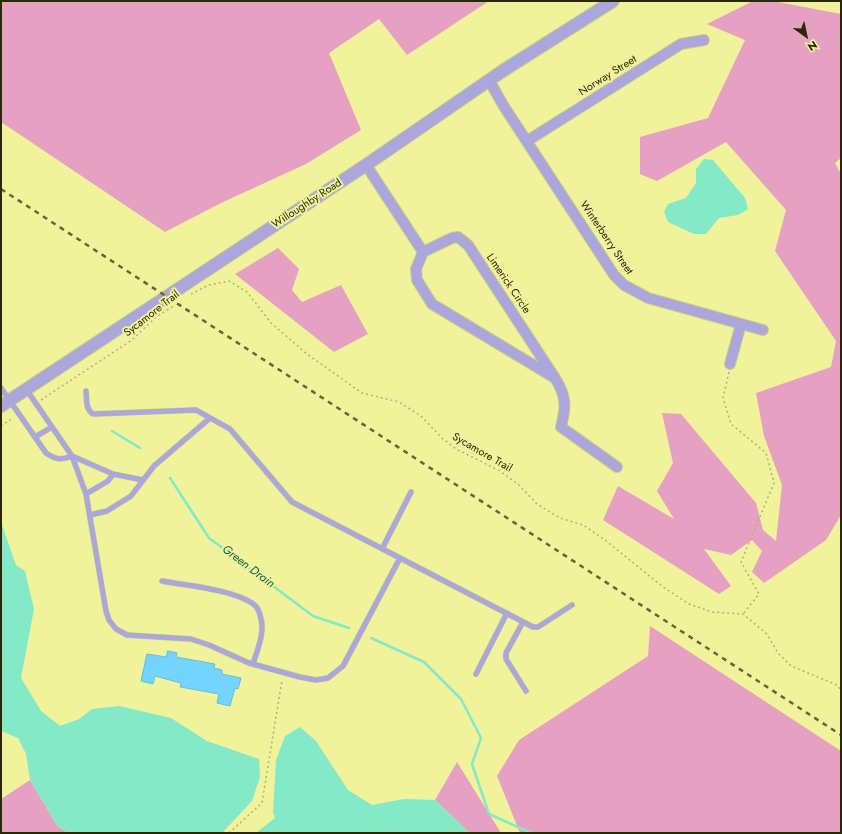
<!DOCTYPE html>
<style>
body{margin:0}
#map{position:relative;width:842px;height:834px;overflow:hidden;background:#f0f29c;font-family:Jost,sans-serif}
canvas{display:block}
.frame{position:absolute;inset:0;border:2px solid #292905;pointer-events:none}
.north{position:absolute;left:786px;top:16px;width:40px;height:40px;-webkit-text-stroke:3px #f0f29c;paint-order:stroke;rotate:147deg;font-size:11px;font-weight:700;line-height:16px;text-align:center;color:#292905}
.north::after{content:'';display:block;margin:auto;width:14px;height:18px;background:#292905;clip-path:polygon(50% 0,100% 100%,50% 72%,0 100%)}
</style>
<div id="map">
<canvas width="842" height="834"></canvas>
<div class="frame"></div>
<div class="north">N</div>
</div>
<script>
const context = document.querySelector('canvas').getContext('2d');
context.lineJoin = 'round';
function fill(path, color) { context.fillStyle = color; context.fill(path, 'evenodd'); }
function trace(path, color, width, dash) { context.strokeStyle = color; context.lineWidth = width; context.lineCap = dash ? 'butt' : 'round'; context.setLineDash(dash || []); context.stroke(path); }
function drawText(font, color, halo, rows, align = 'center') {
  context.font = font + ' Jost,sans-serif'; context.lineWidth = 4; context.setLineDash([]); context.textBaseline = 'middle'; context.strokeStyle = halo; context.fillStyle = color; for (const [text, x, y, turn = 0] of rows) {
    context.save(); context.translate(x, y); context.rotate((+turn || 0) * Math.PI / 180); context.textAlign = isNaN(turn) ? turn : align; if (halo) context.strokeText(text, 0, 0); context.fillText(text, 0, 0); context.restore();
  }
}
fill(new Path2D(`
 M 3,1 L 489,1 L 407,55 L 379,19 L 329,53 L 361,130 L 306,164 L 221,203 L 165,232 L 1,122 L 1,4 Z
 M 753,1 L 773,1 L 841,14 L 841,158 L 835,163 L 841,174 L 841,515 L 826,540 L 764,583 L 752,572 L 762,551 L 752,540 L 731,555 L 704,549 L 731,586 L 719,594 L 603,520 L 618,486 L 674,519 L 657,491 L 673,463 L 662,413 L 681,414 L 756,503 L 763,530 L 776,541 L 782,485 L 764,436 L 756,393 L 831,367 L 836,341 L 775,251 L 786,210 L 726,142 L 657,181 L 640,174 L 640,137 L 708,118 L 745,40 L 707,24 Z
 M 278,248 L 299,269 L 292,290 L 302,302 L 341,285 L 368,334 L 334,352 L 235,274 Z
 M 650,626 L 841,751 L 841,833 L 520,833 L 497,776 L 519,740 L 648,656 Z
 M 457,762 L 501,833 L 470,833 L 435,800 Z
 M 30,780 L 58,827 L 70,833 L 1,833 L 1,799 Z`), '#e6a0c1');
fill(new Path2D(`
 M 704,159 L 713,160 L 745,198 L 748,209 L 738,215 L 719,218 L 706,234 L 694,234 L 668,222 L 664,212 L 668,204 L 686,198 L 696,183 L 696,169 Z
 M 1,522 L 16,565 L 25,571 L 34,609 L 21,678 L 41,711 L 60,726 L 79,719 L 92,709 L 119,706 L 171,718 L 207,741 L 259,759 L 260,777 L 252,801 L 222,833 L 70,833 L 58,827 L 30,780 L 26,754 L 18,738 L 1,731 Z
 M 300,727 L 316,741 L 348,790 L 372,805 L 404,799 L 435,800 L 470,833 L 256,833 L 275,818 L 273,812 L 276,760 L 285,736 Z`), '#83e9c6');
trace(new Path2D(`
 M 112,431 L 140,448
 M 170,478 L 209,538 L 313,616 L 349,628
 M 371,638 L 424,662 L 461,699 L 481,738 L 472,764 L 489,814 L 531,833`), '#83e9c6', 2.5);
const building = new Path2D(`
 M 168,651 L 177,653 L 176,657 L 215,664 L 214,668 L 222,670 L 222,674 L 241,678 L 238,689 L 235,688 L 230,706 L 217,703 L 219,694 L 180,687 L 181,683 L 155,676 L 153,684 L 141,681 L 147,654 L 166,657 Z`);
fill(building, '#75d4ff');
trace(building, '#5fbde7', 1);
const service = new Path2D(`
 M 1,388 L 46,453 C 56,460 61,460 72,456 L 113,474 L 143,480
 M 26,389 L 72,456 L 86,494 L 106,611 L 109,620 L 116,629 L 127,635 L 191,639 L 209,645 L 249,663 L 300,677 L 316,680 L 328,678 L 343,666 L 400,558 L 292,502 L 230,429 L 196,410 L 93,414 C 85,409 87,399 86,391
 M 35,437 L 52,427
 M 86,494 L 108,481 L 113,474
 M 90,515 L 107,511 L 131,496 L 154,466 L 210,418
 M 382,549 L 411,492
 M 400,558 L 533,627 L 538,627 L 572,605
 M 162,581 C 189,586 229,589 252,603 C 257,606 260,613 261,619 C 265,632 257,651 253,664
 M 523,622 L 506,653 L 506,659 L 526,691
 M 476,674 L 507,613`);
const minor = new Path2D(`
 M 489,80 L 503,105 L 614,275 L 624,285 L 648,298 L 763,330
 M 527,141 L 681,44 L 704,40
 M 366,165 L 423,252
 M 730,364 L 741,324
 M 555,378 L 432,304 L 417,280 L 416,269 L 423,252 L 452,238 L 458,237 L 468,245 L 555,378 C 567,397 566,407 561,427 L 617,467`);
const tertiary = new Path2D(`
 M 1,406 L 366,165 L 504,70 L 613,1`);
trace(service, '#ccce81', 6);
trace(minor, '#ccce81', 12);
trace(tertiary, '#ccce81', 14);
trace(new Path2D(`
 M 191,294 L 209,285 L 229,281 L 247,292 L 271,323 L 307,354 L 362,393 L 399,402 L 421,416 L 442,438 L 456,449 L 500,471 L 519,485 L 537,504 L 560,518 L 583,525 L 605,540 L 663,587 L 689,604 L 712,612 L 743,614 L 767,634 L 778,653 L 791,666 L 837,685 L 841,690
 M 729,372 L 723,398 L 731,424 L 766,453 L 774,483 L 741,562 L 759,594 L 743,614
 M 41,400 L 132,340 L 156,317 L 175,305
 M 1,426 L 13,418
 M 229,833 L 262,803 L 282,680`), '#b1b26c', 1.5, [2, 3]);
trace(service, '#aba6db', 5);
trace(minor, '#aba6db', 10);
trace(tertiary, '#aba6db', 12);
trace(new Path2D(`
 M 1,189 L 841,735`), '#656633', 2.5, [5, 5]);
drawText('11px', '#292905', '#f0f29c', [
 ["Norway Street",608,76,-32],
 ["Willoughby Road",307,204,-33],
 ["Winterberry Street",606,238,56],
 ["Limerick Circle",508,284,56],
 ["Sycamore Trail",152,314,-38],
 ["Sycamore Trail",482,453,30]
]);
drawText('italic 12px', '#12634d', '#f0f29c', [
 ["Green Drain",248,567,37]
]);
</script>
